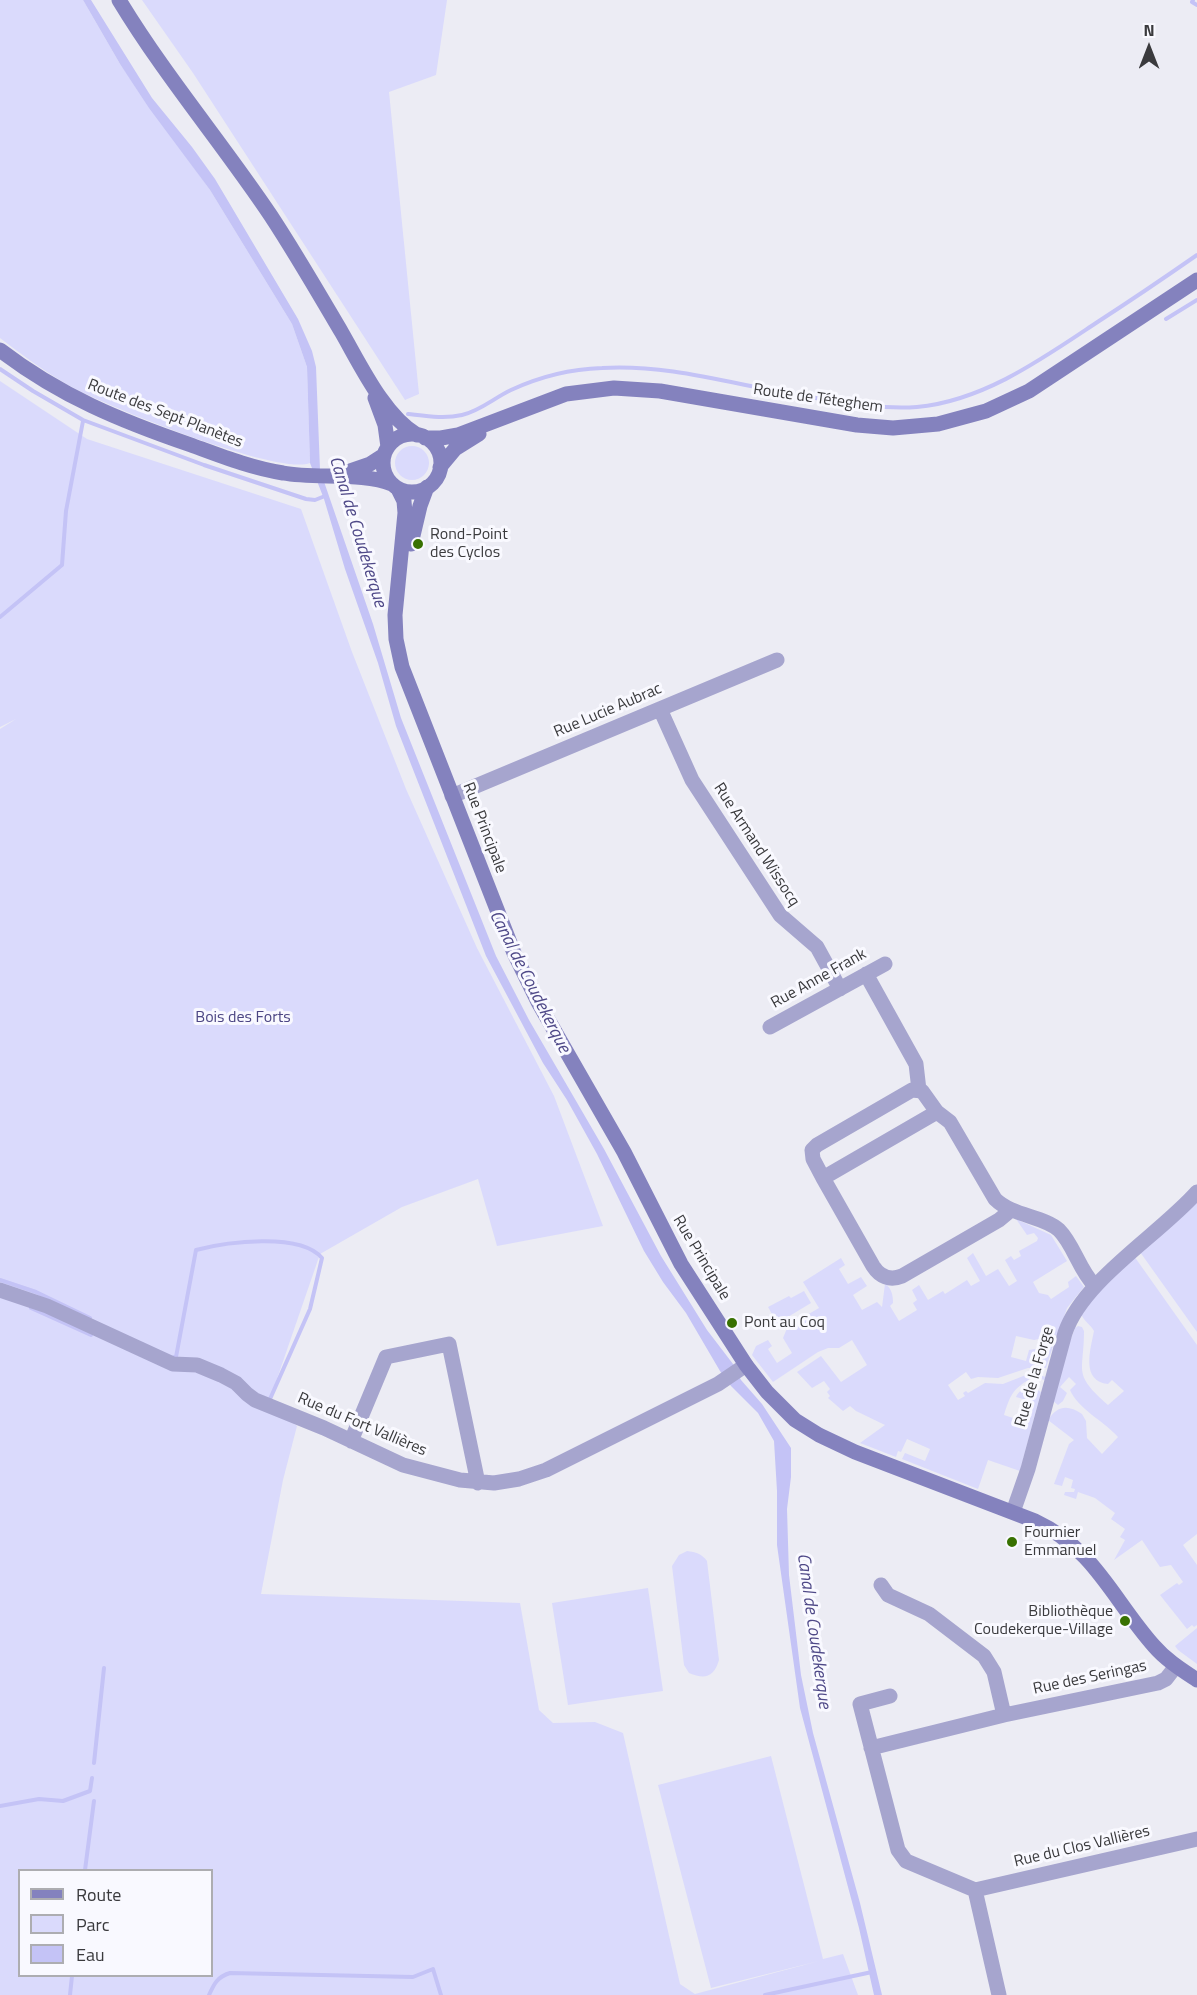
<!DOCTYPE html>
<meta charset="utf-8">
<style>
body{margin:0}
#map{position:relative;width:1197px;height:1995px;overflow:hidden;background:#ececf4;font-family:"Titillium Web",sans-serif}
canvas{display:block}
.legend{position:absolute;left:18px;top:1869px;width:195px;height:108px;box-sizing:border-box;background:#f9f9ff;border:2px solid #adadb1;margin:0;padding:8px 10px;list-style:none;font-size:18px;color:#3a3a3d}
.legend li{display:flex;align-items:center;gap:12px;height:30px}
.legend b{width:30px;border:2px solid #adadb1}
.north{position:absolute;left:1119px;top:18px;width:60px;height:60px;-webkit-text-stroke:4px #f9f9ff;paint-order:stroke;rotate:0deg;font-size:16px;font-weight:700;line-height:24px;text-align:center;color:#3a3a3d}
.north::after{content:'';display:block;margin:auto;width:21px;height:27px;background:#3a3a3d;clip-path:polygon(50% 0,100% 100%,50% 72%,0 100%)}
</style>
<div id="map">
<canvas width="1197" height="1995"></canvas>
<ul class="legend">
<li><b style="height:8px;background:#8482be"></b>Route</li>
<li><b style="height:16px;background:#dadafc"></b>Parc</li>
<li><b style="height:16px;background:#c4c3f6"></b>Eau</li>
</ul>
<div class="north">N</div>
</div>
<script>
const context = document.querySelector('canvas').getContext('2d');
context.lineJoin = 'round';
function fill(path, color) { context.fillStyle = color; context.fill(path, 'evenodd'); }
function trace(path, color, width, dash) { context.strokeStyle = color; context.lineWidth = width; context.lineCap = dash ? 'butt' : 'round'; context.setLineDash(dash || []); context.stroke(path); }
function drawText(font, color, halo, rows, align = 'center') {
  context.font = font + ' "Titillium Web",sans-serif'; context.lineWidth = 6; context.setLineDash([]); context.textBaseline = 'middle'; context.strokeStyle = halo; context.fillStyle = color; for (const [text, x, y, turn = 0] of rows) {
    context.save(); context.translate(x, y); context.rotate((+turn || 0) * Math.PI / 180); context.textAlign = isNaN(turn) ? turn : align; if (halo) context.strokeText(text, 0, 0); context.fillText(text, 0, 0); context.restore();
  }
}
fill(new Path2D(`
 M 0,0 L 83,0 L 120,64 L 210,190 L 292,324 L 307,367 L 310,463 C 278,476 103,405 68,385 C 44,371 22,355 0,338 Z
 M 142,0 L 447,0 L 436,75 L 389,92 L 419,394 L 405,400 L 193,73 Z
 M 0,381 L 87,439 L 301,509 L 352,652 L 406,789 L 477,948 L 554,1096 L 603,1226 L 497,1246 L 478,1179 L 402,1207 L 320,1254 L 269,1402 L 297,1426 L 283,1480 L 261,1594 L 520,1603 L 539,1710 L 553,1723 L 595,1722 L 623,1733 L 680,1984 L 695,1994 L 819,1961 L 711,1988 L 658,1785 L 771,1756 L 823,1959 L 843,1954 L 858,1995 L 0,1995 L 0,729 L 16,719 L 0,727 ZM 20,1870 L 212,1870 L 212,1976 L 20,1976 Z
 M395 463a17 17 0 1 1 34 0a17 17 0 1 1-34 0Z
 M 1197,1199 L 1197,1332 L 1140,1252 Z
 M 1016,1219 L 1051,1235 L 1067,1261 L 1033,1282 L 1039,1293 L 1048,1295 L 1051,1299 L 1069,1287 L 1068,1282 L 1076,1276 L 1084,1287 L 1067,1308 L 1058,1335 L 1034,1340 L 1016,1336 L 1011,1357 L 1026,1361 L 1029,1350 L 1053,1346 L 1046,1368 L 1028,1368 L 998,1378 L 978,1377 L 971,1379 L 966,1372 L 948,1385 L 958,1400 L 965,1396 L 963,1393 L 966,1391 L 968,1393 L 985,1383 L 1003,1384 L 1031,1373 L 1046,1377 L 1045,1380 L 1033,1377 C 1013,1389 1011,1393 1004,1415 L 1025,1422 L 1030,1401 L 1016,1397 C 1021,1386 1031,1386 1041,1392 L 1020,1471 L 988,1460 L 978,1489 L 902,1459 L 905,1453 L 925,1461 L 930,1449 L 907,1439 L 901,1452 L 898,1451 L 896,1457 L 860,1443 L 885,1425 L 856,1411 L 850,1406 L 843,1411 L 828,1398 L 830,1396 L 827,1392 L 830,1389 L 824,1381 L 812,1388 L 797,1372 L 821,1356 L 841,1382 L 867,1365 L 852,1340 L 839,1348 L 828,1348 L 818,1352 L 773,1382 L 752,1355 L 756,1346 L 768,1340 L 772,1346 L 768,1349 L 777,1363 L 792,1353 L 783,1338 L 788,1326 L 819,1308 L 803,1282 L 841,1258 L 845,1265 L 839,1269 L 848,1284 L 861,1277 L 867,1286 L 853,1295 L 862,1310 L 877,1302 L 882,1307 L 885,1284 C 892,1288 893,1296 893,1303 L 890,1306 L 899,1321 L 917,1310 L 913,1303 L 917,1300 L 912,1290 L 919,1285 L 928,1300 L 943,1291 L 945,1294 L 967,1280 L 971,1286 L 980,1281 L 967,1258 L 973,1253 L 986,1276 L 998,1269 L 1009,1286 L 1017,1281 L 1005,1260 L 1011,1256 L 1014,1260 L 1021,1256 L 1019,1251 L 1037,1241 L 1038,1238 L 1034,1233 L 1027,1235 Z
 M 1134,1256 L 1197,1345 L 1197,1534 L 1183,1545 L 1197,1565 L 1197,1625 L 1194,1627 L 1192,1625 L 1187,1629 L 1160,1595 L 1177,1583 L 1179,1585 L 1183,1582 L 1171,1565 L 1160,1567 L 1142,1540 L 1114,1560 L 1125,1540 L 1120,1537 L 1125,1529 L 1111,1519 L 1115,1513 L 1095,1498 L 1078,1492 L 1076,1499 L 1064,1495 L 1065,1492 L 1074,1492 L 1075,1489 L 1071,1488 L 1073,1480 L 1065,1477 L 1062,1486 L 1054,1484 L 1069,1444 L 1074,1440 L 1048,1420 C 1058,1405 1068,1405 1082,1414 L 1086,1421 L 1087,1438 L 1102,1454 L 1118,1437 C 1104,1421 1078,1409 1070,1390 L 1076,1384 L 1069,1377 L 1060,1387 L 1067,1393 L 1063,1401 L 1058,1405 L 1053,1401 L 1060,1368 L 1075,1328 L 1078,1326 L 1082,1327 L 1084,1331 C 1084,1373 1072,1373 1108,1405 L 1124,1391 L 1112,1380 L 1108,1384 C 1081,1381 1090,1351 1094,1331 C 1091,1325 1085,1322 1082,1316 C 1078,1306 1125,1264 1134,1256 Z
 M 804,1291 L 811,1303 L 768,1329 L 762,1320 L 772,1314 L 768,1307 L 789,1296 L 791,1298 Z
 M 687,1551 C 696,1552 702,1554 707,1561 L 719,1660 C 714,1677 705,1680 689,1673 L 684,1665 L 672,1566 L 679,1555 Z
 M 648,1588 L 663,1691 L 568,1705 L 552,1603 Z
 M 1197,1628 L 1197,1664 L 1178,1650 L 1175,1646 Z`), '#dadafc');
fill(new Path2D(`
 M 83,0 L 91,0 L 152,98 L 192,147 L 215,179 L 298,319 L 312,351 L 316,367 L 320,470 L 373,624 L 401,718 L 496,956 L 529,1020 L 604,1149 L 661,1256 L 707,1330 L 733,1364 L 741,1380 L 762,1404 L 791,1448 L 791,1477 L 787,1509 L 789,1575 L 801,1675 L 813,1733 L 860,1903 L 882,1995 L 874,1995 L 859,1928 L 800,1708 L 777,1545 L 777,1491 L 774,1441 L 758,1413 L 731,1386 L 720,1371 L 686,1313 L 663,1282 L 644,1251 L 597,1154 L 567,1100 L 543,1063 L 486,956 L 396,726 L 378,663 L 345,569 L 324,499 L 310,463 L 307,367 L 292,324 L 210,190 L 149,108 L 120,64 Z`), '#c4c3f6');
trace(new Path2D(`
 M 1193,0 L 1192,2 L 1197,5
 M 1166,319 L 1197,300
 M 0,369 L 33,391 L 83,420 L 204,465 L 306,499 L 315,500 L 325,496
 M 408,414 C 426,416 444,419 462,415 C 480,411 494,398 511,390 C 539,377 571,369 602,368 C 665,364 729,383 791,394 C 832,400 875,410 917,407 C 983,401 1042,359 1096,323 C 1130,301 1164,278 1197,255
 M 0,617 L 62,565 L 66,511 L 83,421
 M 0,1280 L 36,1292 L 90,1318
 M 31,1308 L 91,1335
 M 174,1357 L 176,1357 L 196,1250 C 226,1242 300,1232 322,1258 L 310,1309 L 270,1399
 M 94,1763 L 104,1668
 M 0,1806 L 39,1799 L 63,1801 L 90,1791 L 92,1778
 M 85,1870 L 94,1801
 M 70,1995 L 72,1976
 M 209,1995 C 214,1984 217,1977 230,1973 L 413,1977 L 433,1969 L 441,1995
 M 765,1995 L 872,1972`), '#c4c3f6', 4);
trace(new Path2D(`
 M 660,709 L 692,780 L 780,915 L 817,947 L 840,989
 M 452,796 L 777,660
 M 866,974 L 916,1064 L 919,1090
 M 770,1027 L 885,964
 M 937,1112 L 823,1178 L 813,1159 L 812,1150 L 817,1145 L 912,1090 L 922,1091 L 937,1112 L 950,1122 L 995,1199 C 1012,1216 1044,1216 1059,1230 C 1074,1245 1079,1270 1095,1286
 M 823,1178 L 873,1266 C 880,1277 890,1281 902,1276 L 999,1220 L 1011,1210
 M 0,1290 L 47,1306 L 173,1364 L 197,1365 L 221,1375 L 236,1383 L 247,1394 L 255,1400 L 324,1428 L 403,1465 L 460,1480 L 494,1483 L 519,1479 L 546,1470 L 718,1384 L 746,1365
 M 351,1441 L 386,1357 L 449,1344 L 478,1483
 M 1013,1512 L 1028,1469 L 1065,1333 C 1083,1280 1159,1235 1197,1192
 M 881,1585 L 888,1595 L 929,1614 L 984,1656 L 994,1672 L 1004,1715
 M 890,1696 L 860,1704 L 898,1850 L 906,1861 L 975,1890 L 1197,1839
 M 871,1748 L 1004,1715 L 1158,1683 L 1166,1679 L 1176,1666
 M 975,1890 L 999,1995`), '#a6a5ce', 15);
trace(new Path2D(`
 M 119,0 C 165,76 222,143 271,216 C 296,254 319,294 342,333 C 361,366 384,415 417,435
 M 0,350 C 60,396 121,421 191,445 C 221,456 251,468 283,473 C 315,479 363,472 392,484
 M 375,398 L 385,425 L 388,447
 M383 463a29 29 0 1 1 58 0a29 29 0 1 1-58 0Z
 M 425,438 L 441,438 L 458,435 L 566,394 L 614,388 L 660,391 L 857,425 L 893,428 L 938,424 L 986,411 L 1029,391 L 1197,280
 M 440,467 L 455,449 L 479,434
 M 341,474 L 370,464 L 384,455
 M 398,489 L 404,501 L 405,513 L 395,615 L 396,639 L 402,667 L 514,953 L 538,1002 L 624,1152 L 681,1264 L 746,1365 L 767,1392 L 795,1420 L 819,1435 L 855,1452 L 1035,1521 C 1095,1549 1113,1600 1154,1646 C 1166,1660 1182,1670 1197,1680
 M 411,544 L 420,506 L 427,487`), '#8482be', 15);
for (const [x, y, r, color] of [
 [418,544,6,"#387101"],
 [732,1323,6,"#387101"],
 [1012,1542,6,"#387101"],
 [1125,1621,6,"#387101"]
]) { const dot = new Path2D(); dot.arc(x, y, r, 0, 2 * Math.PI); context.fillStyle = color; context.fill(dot); trace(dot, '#f9f9ff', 2); }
drawText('16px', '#3a3a3d', '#f9f9ff', [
 ["Route de Téteghem",818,399,8],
 ["Route des Sept Planètes",165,414,21],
 ["Rue Lucie Aubrac",608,711,-23],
 ["Rue Principale",484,828,69],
 ["Rue Armand Wissocq",756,845,57],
 ["Rue Anne Frank",819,979,-29],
 ["Rue Principale",701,1258,59],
 ["Rue de la Forge",1035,1377,-74],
 ["Rue du Fort Vallières",362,1425,23],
 ["Rue des Seringas",1090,1678,-12],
 ["Rue du Clos Vallières",1082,1847,-13]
]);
drawText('16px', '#3a3a3d', '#f9f9ff', [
 ["Rond-Point",430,535],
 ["des Cyclos",430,553],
 ["Pont au Coq",744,1323],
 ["Fournier",1024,1533],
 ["Emmanuel",1024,1551],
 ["Bibliothèque",1113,1612,"right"],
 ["Coudekerque-Village",1113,1630,"right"]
], 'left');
drawText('16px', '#4b4583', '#f9f9ff', [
 ["Bois des Forts",243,1018]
]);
drawText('italic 18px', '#4f4988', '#f9f9ff', [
 ["Canal de Coudekerque",357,532,73],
 ["Canal de Coudekerque",529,982,63],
 ["Canal de Coudekerque",813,1631,82]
]);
</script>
